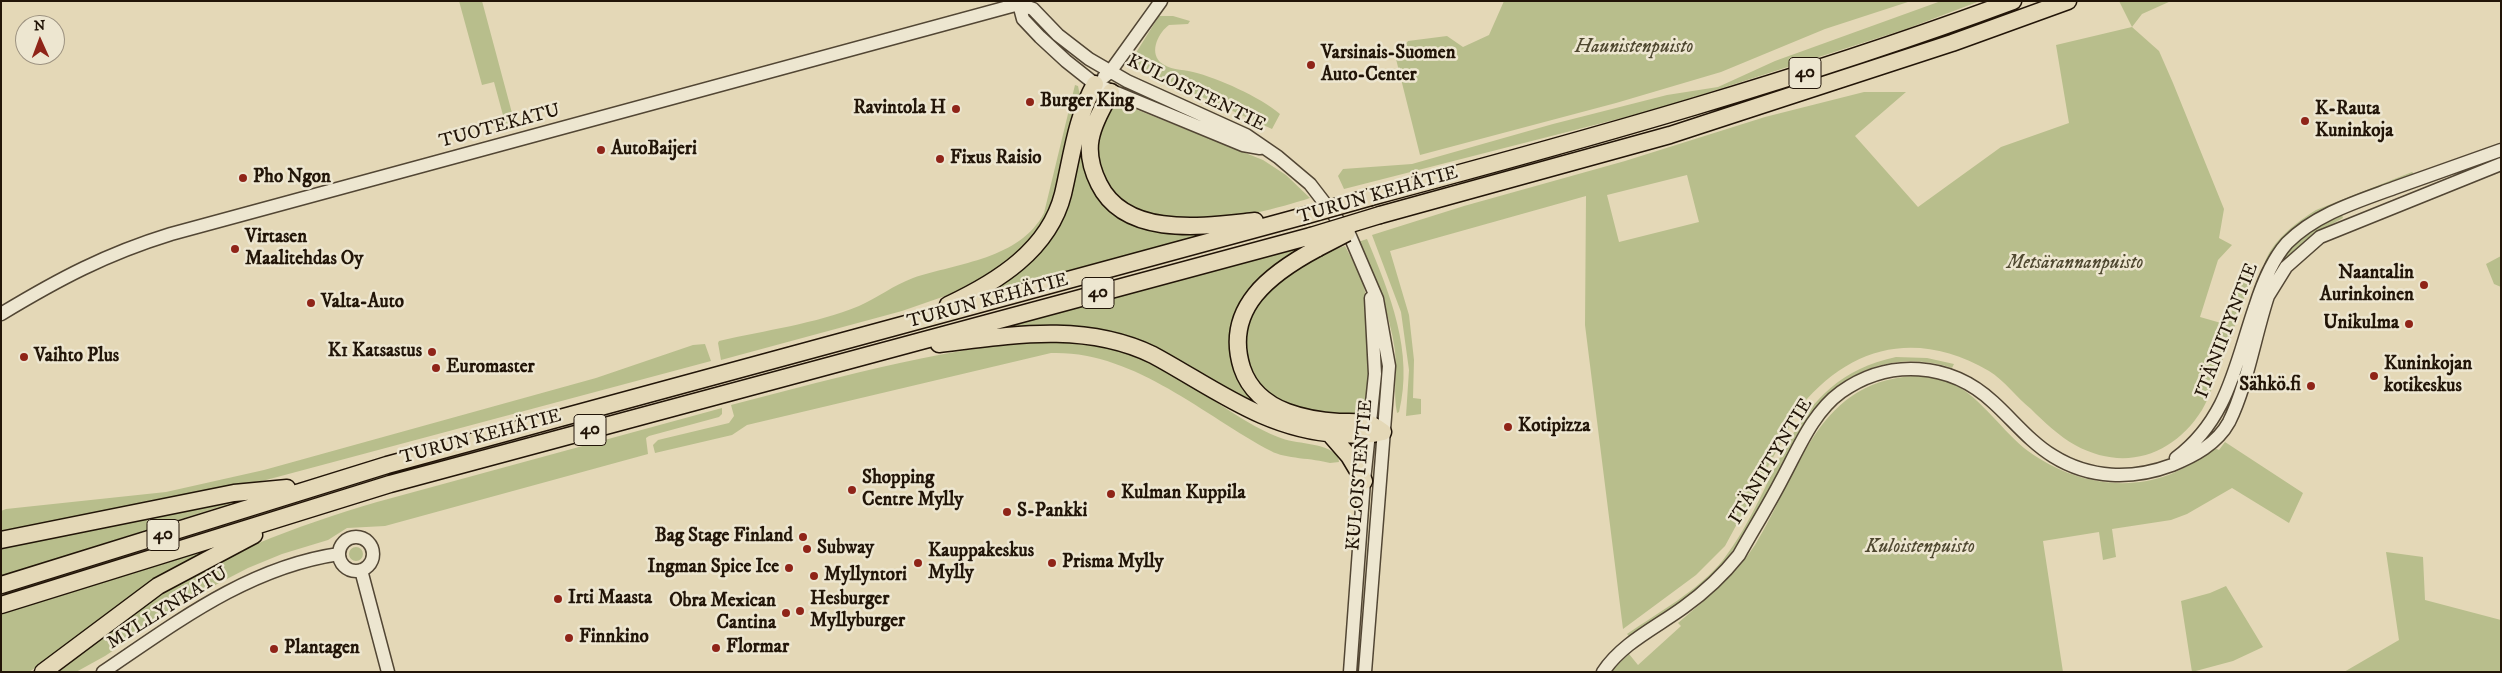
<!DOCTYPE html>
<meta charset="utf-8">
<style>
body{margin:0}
#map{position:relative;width:2502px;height:673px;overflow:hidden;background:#e4d8b7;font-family:"IM FELL DW Pica",serif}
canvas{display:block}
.frame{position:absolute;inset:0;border:2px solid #221508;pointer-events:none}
.north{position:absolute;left:15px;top:15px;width:50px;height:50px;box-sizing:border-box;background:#ede6d0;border:1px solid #9c9280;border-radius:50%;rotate:358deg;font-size:14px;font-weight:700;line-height:20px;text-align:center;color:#221508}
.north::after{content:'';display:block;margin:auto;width:18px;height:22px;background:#8f2418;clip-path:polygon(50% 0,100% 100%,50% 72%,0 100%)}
</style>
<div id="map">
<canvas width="2502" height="673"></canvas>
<div class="frame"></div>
<div class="north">N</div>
</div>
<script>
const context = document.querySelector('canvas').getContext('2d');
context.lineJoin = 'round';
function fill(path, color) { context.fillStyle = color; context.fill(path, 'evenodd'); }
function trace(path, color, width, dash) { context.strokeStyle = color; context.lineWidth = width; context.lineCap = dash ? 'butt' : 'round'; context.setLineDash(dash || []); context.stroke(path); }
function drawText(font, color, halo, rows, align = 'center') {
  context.font = font + ' "IM FELL DW Pica",serif'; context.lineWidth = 5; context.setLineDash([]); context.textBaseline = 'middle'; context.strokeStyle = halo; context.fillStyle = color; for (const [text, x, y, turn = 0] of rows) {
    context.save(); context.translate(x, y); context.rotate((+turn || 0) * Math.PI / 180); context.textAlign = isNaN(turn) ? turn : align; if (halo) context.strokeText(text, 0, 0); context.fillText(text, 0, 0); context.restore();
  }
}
fill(new Path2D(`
 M 459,1 L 482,1 L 516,128 L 507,130 L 494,82 L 482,85 Z
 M 1504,1 L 1911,1 L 1825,29 L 1721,72 L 1616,103 L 1420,155 L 1396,59 L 1408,41 L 1447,36 L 1463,47 L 1489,35 Z
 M 1941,1 L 1980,1 L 1906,29 L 1657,109 L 1344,189 L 1338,176 L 1343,169 L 1412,164 L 1553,124 L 1667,95 L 1718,87 L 1775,61 Z
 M 2119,1 L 2171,1 L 2142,14 L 2132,27 L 2159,51 L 2173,83 L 2224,209 L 2219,238 L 2232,245 L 2218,260 L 2200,317 L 2228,325 L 2244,267 L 2253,271 C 2243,302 2232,334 2221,364 C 2215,380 2210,396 2202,410 C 2173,456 2124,472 2075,445 C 2059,436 2044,422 2031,409 C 2017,398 2004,380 1989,371 C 1919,330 1852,344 1801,406 L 1725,546 L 1696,575 L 1623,629 L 1585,325 L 1586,196 L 1390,251 L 1409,315 L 1414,360 L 1413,398 L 1421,399 L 1421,414 L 1406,416 L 1409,370 L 1401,312 L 1372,235 L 1464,206 L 1625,161 L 1765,117 L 1864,92 L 1906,92 L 1855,136 L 1918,207 L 2001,147 L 2069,123 L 2056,45 L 2132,27 ZM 1687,175 L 1699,222 L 1619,242 L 1607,195 Z
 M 1159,16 L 1173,16 L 1190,21 L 1188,24 L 1169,25 C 1159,32 1149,51 1160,62 C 1169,70 1181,69 1193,72 C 1218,78 1260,97 1280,114 L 1272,129 L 1132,65 L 1134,56 Z
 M 1075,85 L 1078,86 L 1081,100 L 1059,190 L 1036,238 L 984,279 L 948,295 L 902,311 L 721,360 L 718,343 L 719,341 C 766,330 815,324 859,306 C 877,298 894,285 913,278 C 958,263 1020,259 1044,213 Z
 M 1125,105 L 1263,160 L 1286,175 L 1310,198 C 1258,215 1165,237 1117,199 C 1109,193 1098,166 1093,156 L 1108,110 L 1114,106 Z
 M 1091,111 L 1086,134 L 1103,198 L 1209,233 L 991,291 L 1023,266 L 1079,155 Z
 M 2412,172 L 2415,175 L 2326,210 L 2264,265 C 2271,241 2297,222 2316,210 Z
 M 2342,215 L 2343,218 L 2316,233 L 2281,263 C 2291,239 2318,225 2342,215 Z
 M 1367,239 C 1390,294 1414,352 1399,412 L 1397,413 C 1393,393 1397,372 1395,351 C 1390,312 1374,277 1358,242 Z
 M 1345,246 C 1351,258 1359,271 1363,284 C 1370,306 1368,332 1369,355 C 1370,367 1371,394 1366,404 C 1358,419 1339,416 1325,413 C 1313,411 1299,410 1288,406 C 1273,400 1260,386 1253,373 C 1218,311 1294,262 1345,246 Z
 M 1299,247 L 1304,247 L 1278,264 L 1233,347 L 1286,421 L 1155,350 L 990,329 Z
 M 2501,256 L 2501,287 L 2494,284 L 2486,264 Z
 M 1074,339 C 1107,346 1134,352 1164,369 C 1202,389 1236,420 1278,437 C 1296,445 1323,441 1338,456 L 1339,462 L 1330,463 C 1313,458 1285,459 1271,451 C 1203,415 1133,350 1051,353 L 747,425 L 732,435 L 655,453 L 653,445 L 658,440 L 729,423 L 734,416 L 731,405 C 844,376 957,343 1074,339 Z
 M 705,344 L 711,361 L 266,480 L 1,535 L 1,511 L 6,509 L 166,492 L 264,470 L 596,378 L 693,345 Z
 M 1896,357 L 1927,358 L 1954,364 L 1952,368 C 1905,352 1854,365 1820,402 C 1810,414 1802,430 1794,444 C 1772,482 1753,524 1727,559 C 1703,592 1663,614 1630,637 L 1627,634 C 1659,612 1698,591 1723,560 C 1782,484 1786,380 1896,357 Z
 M 1925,376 C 1935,378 1946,380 1955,385 C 1980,397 2004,433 2028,451 C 2084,492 2161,497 2212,447 L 2219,450 L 2225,442 L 2303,493 L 2289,523 L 2232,488 L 2187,514 L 2171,520 L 2112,529 L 2116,557 L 2103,560 L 2099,532 L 2043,541 L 2063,672 L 1610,672 L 1629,654 L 1638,665 L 1681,626 L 1678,623 C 1706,599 1735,576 1755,545 C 1801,470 1818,374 1925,376 Z
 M 722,408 L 722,414 L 719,417 L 649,436 L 646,438 L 648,454 L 385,526 L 347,528 L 328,540 L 282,554 L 248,568 L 198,594 L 105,656 L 76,672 L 53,672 C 83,650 111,626 141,605 C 212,557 296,526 377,502 Z
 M 236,500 L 232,503 L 1,576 L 1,545 Z
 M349 554a7 7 0 1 1 14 0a7 7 0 1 1-14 0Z
 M 201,552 L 201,554 L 139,591 L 38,666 L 29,672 L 1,672 L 1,614 Z
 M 2386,552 L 2423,557 L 2425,600 L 2501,620 L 2501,672 L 2344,672 L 2399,640 Z
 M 2226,586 L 2263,647 L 2233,661 L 2192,672 L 2181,601 L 2210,593 Z`), '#b8be8c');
const tertiary = new Path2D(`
 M 1019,4 L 1033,9 L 1058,35 L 1089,59 L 1127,81 L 1246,135 L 1278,157 L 1310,184 L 1350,236 L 1377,299 L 1389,366 L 1365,672
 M 1019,4 L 1023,19 L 1040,37 L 1066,61 L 1095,84 L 1243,145 L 1260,148
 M 1104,77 L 1110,72 L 1161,1
 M 1,314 C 59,279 106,254 171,234 L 1019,4
 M 2176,458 C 2228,419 2235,365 2255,307 C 2262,285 2271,261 2287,243 C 2316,214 2356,202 2394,188 C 2430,175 2465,163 2501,150
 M339 554a17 17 0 1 1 34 0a17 17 0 1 1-34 0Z
 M 361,570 L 388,672
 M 103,672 C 177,622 249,567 339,554
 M 1350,672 L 1364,481 L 1375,374 L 1371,298
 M 1603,672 C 1622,643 1657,627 1684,607 C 1705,592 1723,575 1739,555 C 1753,530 1768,506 1781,481 C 1798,450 1812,413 1841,392 C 1889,358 1950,362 1993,402 C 2013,420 2030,442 2053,456 C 2090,479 2132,480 2172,465 C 2194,456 2217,444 2229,422 C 2247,386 2255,335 2268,296 L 2286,267 L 2320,237 L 2501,164`);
const trunk = new Path2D(`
 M 1111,92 C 1093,126 1080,146 1099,184 C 1126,239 1206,226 1255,221
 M 1371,197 C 1588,139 1803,79 2013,1
 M 1380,215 L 1670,135 L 1952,43 L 2068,1
 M 1318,248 C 1271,273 1223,308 1242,368 C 1249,389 1266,404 1287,412 C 1303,418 1322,421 1339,422 C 1348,422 1361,421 1370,424 C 1374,426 1379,429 1383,432
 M 948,305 C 997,282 1049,250 1063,194 C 1072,156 1076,118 1095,84
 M 939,344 C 1012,335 1085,322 1153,355 C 1214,388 1266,430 1338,434 C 1354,435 1367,436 1383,432
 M 1329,433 L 1349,456 L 1364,481
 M 1,540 L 234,493 L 287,488
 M 1,585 L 387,465 L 1300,217
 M 1,605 L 390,484 L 1311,236
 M 43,672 L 158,586 L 254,535`);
trace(tertiary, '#524634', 15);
trace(trunk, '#221508', 19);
trace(tertiary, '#ede6d0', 12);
trace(trunk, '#e4d8b7', 16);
const trunkBridge = new Path2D(`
 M 1300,217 L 1371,197
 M 1311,236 L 1380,215
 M 1318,248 L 1347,233`);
trace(trunkBridge, '#221508', 19, []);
trace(trunkBridge, '#e4d8b7', 16);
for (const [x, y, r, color] of [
 [1311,65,5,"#8f2418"],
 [1030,102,5,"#8f2418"],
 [956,109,5,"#8f2418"],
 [2305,121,5,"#8f2418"],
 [601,150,5,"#8f2418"],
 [940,159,5,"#8f2418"],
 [243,178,5,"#8f2418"],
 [235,249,5,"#8f2418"],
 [2424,285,5,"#8f2418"],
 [311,303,5,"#8f2418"],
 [2409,324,5,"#8f2418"],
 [432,352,5,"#8f2418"],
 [24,357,5,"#8f2418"],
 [436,368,5,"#8f2418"],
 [2374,376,5,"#8f2418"],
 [2311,386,5,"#8f2418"],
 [1508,427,5,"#8f2418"],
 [852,490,5,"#8f2418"],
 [1111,494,5,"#8f2418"],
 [1007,512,5,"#8f2418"],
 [803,537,5,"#8f2418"],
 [807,549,5,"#8f2418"],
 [918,563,5,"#8f2418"],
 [1052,563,5,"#8f2418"],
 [789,568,5,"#8f2418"],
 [814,576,5,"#8f2418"],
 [558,599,5,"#8f2418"],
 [800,611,5,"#8f2418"],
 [786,613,5,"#8f2418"],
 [569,638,5,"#8f2418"],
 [716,648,5,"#8f2418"],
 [274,649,5,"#8f2418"]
]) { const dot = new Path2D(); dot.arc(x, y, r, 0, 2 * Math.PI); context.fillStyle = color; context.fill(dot); trace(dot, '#ede6d0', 2); }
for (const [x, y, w] of [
 [1805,73,32],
 [1098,293,32],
 [590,430,32],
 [163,535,32]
]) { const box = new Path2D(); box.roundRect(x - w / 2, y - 15.5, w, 31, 4); context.fillStyle = '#ede6d0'; context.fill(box); trace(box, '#221508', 1); }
drawText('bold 18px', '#221508', null, [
 ["40",1805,73],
 ["40",1098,293],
 ["40",590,430],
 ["40",163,535]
]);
drawText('italic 19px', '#4f4830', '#ede6d0', [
 ["Haunistenpuisto",1634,48],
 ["Metsärannanpuisto",2075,264],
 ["Kuloistenpuisto",1920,548]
]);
drawText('bold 19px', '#221508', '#ede6d0', [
 ["Varsinais-Suomen",1321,54],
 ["Auto-Center",1321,76],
 ["Burger King",1040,102],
 ["Ravintola H",946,109,"right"],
 ["K-Rauta",2315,110],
 ["Kuninkoja",2315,132],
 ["AutoBaijeri",611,150],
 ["Fixus Raisio",950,159],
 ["Pho Ngon",253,178],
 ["Virtasen",245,238],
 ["Maalitehdas Oy",245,260],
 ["Naantalin",2414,274,"right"],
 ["Aurinkoinen",2414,296,"right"],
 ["Valta-Auto",321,303],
 ["Unikulma",2399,324,"right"],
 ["K1 Katsastus",422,352,"right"],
 ["Vaihto Plus",34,357],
 ["Kuninkojan",2384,365],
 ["kotikeskus",2384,387],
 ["Euromaster",446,368],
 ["Sähkö.fi",2301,386,"right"],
 ["Kotipizza",1518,427],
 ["Shopping",862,479],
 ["Centre Mylly",862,501],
 ["Kulman Kuppila",1121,494],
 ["S-Pankki",1017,512],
 ["Bag Stage Finland",793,537,"right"],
 ["Subway",817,549],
 ["Kauppakeskus",928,552],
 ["Mylly",928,574],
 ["Prisma Mylly",1062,563],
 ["Ingman Spice Ice",779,568,"right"],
 ["Myllyntori",824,576],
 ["Irti Maasta",568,599],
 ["Hesburger",810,600],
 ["Myllyburger",810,622],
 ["Obra Mexican",776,602,"right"],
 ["Cantina",776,624,"right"],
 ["Finnkino",579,638],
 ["Flormar",726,648],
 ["Plantagen",284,649]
], 'left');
drawText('19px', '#221508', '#ede6d0', [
 ["KULOISTENTIE",1196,94,26],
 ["TUOTEKATU",500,127,-15],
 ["TURUN KEHÄTIE",1378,196,-16],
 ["TURUN KEHÄTIE",988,302,-15],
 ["ITÄNIITYNTIE",2228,331,-69],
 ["TURUN KEHÄTIE",481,438,-15],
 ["ITÄNIITYNTIE",1772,462,-59],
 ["KULOISTENTIE",1361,475,-85],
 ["MYLLYNKATU",168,609,-32]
]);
</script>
